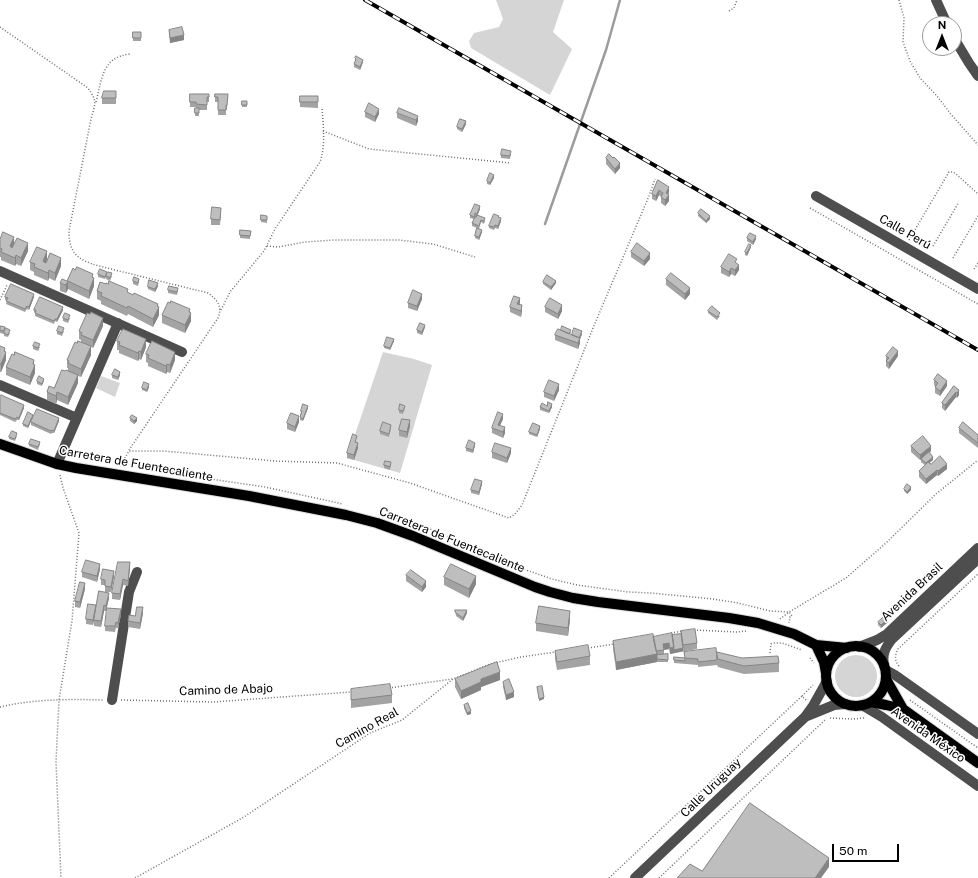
<!DOCTYPE html>
<meta charset="utf-8">
<style>
body{margin:0}
#map{position:relative;width:978px;height:878px;overflow:hidden;background:#fff;font-family:"Public Sans",sans-serif}
canvas{display:block}
.north{position:absolute;left:922px;top:16px;width:40px;height:40px;box-sizing:border-box;background:#fff;border:1px solid #999;border-radius:50%;rotate:0deg;font-size:11px;font-weight:700;line-height:16px;text-align:center;color:#000}
.north::after{content:'';display:block;margin:auto;width:14px;height:18px;background:#000;clip-path:polygon(50% 0,100% 100%,50% 72%,0 100%)}
.scale{position:absolute;left:832px;top:844px;width:67px;height:18px;box-sizing:border-box;border:2px solid #000;border-top:0;padding-left:5px;font-size:12px;line-height:14px;white-space:nowrap;color:#000;-webkit-text-stroke:3px #fff;paint-order:stroke}
</style>
<div id="map">
<canvas width="978" height="878"></canvas>
<div class="north">N</div>
<div class="scale">50 m</div>
</div>
<script>
const context = document.querySelector('canvas').getContext('2d');
context.lineJoin = 'round';
function fill(path, color) { context.fillStyle = color; context.fill(path, 'evenodd'); }
function trace(path, color, width, dash) { context.strokeStyle = color; context.lineWidth = width; context.lineCap = dash ? 'butt' : 'round'; context.setLineDash(dash || []); context.stroke(path); }
function drawText(font, color, halo, rows, align = 'center') {
  context.font = font + ' "Public Sans",sans-serif'; context.lineWidth = 3; context.setLineDash([]); context.textBaseline = 'middle'; context.strokeStyle = halo; context.fillStyle = color; for (const [text, x, y, turn = 0] of rows) {
    context.save(); context.translate(x, y); context.rotate((+turn || 0) * Math.PI / 180); context.textAlign = isNaN(turn) ? turn : align; if (halo) context.strokeText(text, 0, 0); context.fillText(text, 0, 0); context.restore();
  }
}
fill(new Path2D(`
 M 496,0 L 564,0 L 553,32 L 572,49 L 550,95 L 471,48 L 469,41 L 474,33 L 499,27 L 503,19 Z
 M 383,352 L 414,359 L 432,365 L 400,473 L 347,458 Z
 M 101,376 L 120,383 L 115,397 L 96,388 Z
 M835 676a21 21 0 1 1 42 0a21 21 0 1 1-42 0Z`), '#d5d5d5');
trace(new Path2D(`
 M 545,224 L 606,50 L 620,0`), '#9c9c9c', 2.5);
const major = new Path2D(`
 M 0,444 L 57,464 L 76,468 L 249,496 L 346,515 L 377,523 L 413,536 L 535,587 L 550,592 L 573,598 L 598,602 L 729,618 L 758,623 L 794,634 L 816,645 L 847,648
 M 816,645 L 824,662 L 826,673
 M826 676a30 30 0 1 1 60 0a30 30 0 1 1-60 0Z
 M 886,679 L 903,709
 M 871,702 L 886,705 L 903,709 L 978,763`);
trace(major, '#dbdbdb', 12);
trace(new Path2D(`
 M 899,0 L 904,18 L 903,42 L 910,61 L 920,78 L 937,96 L 950,113 L 978,145
 M 729,11 L 734,8 L 737,0
 M 0,27 L 88,88 C 98,102 95,104 91,119 L 69,231 C 69,254 78,260 99,266 L 208,293 C 217,300 223,306 218,318 L 129,450
 M 96,102 C 102,79 102,57 130,54
 M 323,131 L 369,149 L 511,163
 M 810,208 L 978,304
 M 909,240 L 949,172 L 953,172 L 956,174 L 978,194
 M 267,246 L 278,247 L 305,242 L 334,240 L 399,240 L 433,244 L 475,257
 M 933,246 L 959,202
 M 953,258 L 978,216
 M 974,269 L 978,263
 M 0,300 L 7,285
 M 221,310 L 230,292 L 264,251 L 275,229 L 320,162 C 326,145 323,125 322,107
 M 120,466 L 129,451 L 164,451 L 275,461 L 337,463 L 410,483 L 509,518 L 515,514 L 522,505 L 593,328 L 649,196 L 655,179
 M 140,468 L 150,467 L 197,477 L 265,487 L 343,504
 M 60,475 L 63,488 L 79,533 L 72,621 L 59,700 L 56,762 L 61,878
 M 379,513 L 418,524 L 526,570 L 552,579 L 577,585 L 628,592 L 651,593 L 713,599 L 738,603 L 770,611 L 789,612 L 792,616 L 790,617 L 789,623
 M 780,619 L 789,612 L 846,578 L 886,543 L 936,494 L 978,460
 M 694,630 L 736,632 L 747,631
 M 671,633 L 683,631
 M 588,648 L 614,644
 M 770,653 L 771,644 L 773,643 L 782,643 L 802,650
 M 810,658 L 814,663
 M 899,666 C 894,660 895,655 898,649 L 978,574
 M 389,688 L 452,679
 M 802,696 L 813,685
 M 121,700 L 213,702 L 351,692
 M 910,700 L 978,748
 M 0,707 C 34,699 69,699 104,700
 M 830,718 L 853,719 L 864,718
 M 135,878 L 244,817 L 370,733 L 402,720 L 453,679 L 490,664 L 521,657 L 556,652
 M 609,878 L 802,696 L 806,700
 M 659,878 L 826,719`), '#707070', 1.5, [1, 2]);
trace(new Path2D(`
 M 936,0 L 947,24
 M 954,38 L 969,63 L 978,76
 M 816,196 L 978,289
 M 0,271 L 182,352
 M 0,385 L 77,418
 M 57,464 L 118,323
 M 859,647 L 877,640 L 887,634 L 978,548
 M 884,665 C 882,654 885,648 892,639 L 978,559
 M 886,670 L 895,675 L 978,734
 M 112,700 L 129,592 L 137,572
 M 862,705 L 882,717 L 978,786
 M 807,716 L 834,705 L 845,704
 M 635,878 L 805,717 L 813,706 L 827,681`), '#4e4e4e', 10);
trace(major, '#000', 10);
const rail = new Path2D(`
 M 365,0 L 978,350`);
trace(rail, '#000', 4);
trace(rail, '#fff', 2.5, [8]);
fill(new Path2D(`
 M 169,30 L 184,40 L 170,43 L 169,35 Z
 M 133,32 L 141,32 L 141,41 L 133,41 Z
 M 355,58 L 363,62 L 360,70 L 354,67 L 354,64 L 355,61 Z
 M 116,91 L 116,104 L 102,104 L 102,98 Z
 M 190,94 L 209,94 L 209,102 L 207,102 L 207,110 L 199,110 L 199,116 L 195,116 L 195,108 L 196,108 L 196,107 L 190,107 Z
 M 215,94 L 228,94 L 227,110 L 226,110 L 226,115 L 218,115 L 218,102 L 215,102 Z
 M 300,96 L 318,96 L 318,108 L 300,107 Z
 M 242,101 L 247,101 L 247,107 L 242,107 Z
 M 365,112 L 379,114 L 375,122 L 365,117 Z
 M 397,113 L 418,121 L 416,126 L 397,118 Z
 M 466,124 L 462,132 L 457,129 L 457,127 Z
 M 511,153 L 510,159 L 501,158 L 501,155 Z
 M 606,158 L 620,168 L 615,174 L 606,164 Z
 M 494,178 L 490,185 L 487,184 L 487,181 Z
 M 658,180 L 669,192 L 668,195 L 669,201 L 665,206 L 661,203 L 661,197 L 659,195 L 656,201 L 652,199 L 652,194 Z
 M 480,209 L 477,215 L 485,221 L 484,224 L 481,222 L 479,229 L 482,232 L 479,240 L 475,238 L 475,236 L 477,228 L 472,226 L 472,223 L 474,219 L 470,218 L 470,215 Z
 M 698,213 L 710,219 L 706,223 L 698,216 Z
 M 221,214 L 220,225 L 211,225 L 211,219 Z
 M 261,215 L 267,218 L 267,223 L 261,222 Z
 M 499,218 L 501,221 L 498,229 L 495,228 L 494,230 L 489,228 L 489,226 Z
 M 240,230 L 251,231 L 250,239 L 240,238 Z
 M 747,238 L 756,239 L 753,245 L 747,241 Z
 M 0,240 L 14,243 L 28,251 L 21,266 L 16,264 L 15,266 L 1,260 L 1,257 L 0,257 Z
 M 751,247 L 747,256 L 745,255 L 745,252 Z
 M 631,252 L 650,259 L 644,266 L 631,257 Z
 M 47,260 L 61,266 L 55,281 L 49,278 L 48,281 L 34,275 L 34,272 L 30,270 L 30,262 Z
 M 737,264 L 739,270 L 735,276 L 731,274 L 729,277 L 721,273 L 721,267 Z
 M 98,274 L 107,275 L 112,276 L 110,281 L 106,279 L 106,277 L 105,279 L 98,277 Z
 M 93,277 L 94,286 L 89,299 L 68,289 L 66,293 L 60,291 L 60,283 L 67,281 Z
 M 666,279 L 690,294 L 685,300 L 666,285 Z
 M 133,281 L 139,282 L 138,286 L 133,284 Z
 M 543,282 L 556,283 L 551,290 L 543,284 Z
 M 158,286 L 155,292 L 148,289 L 148,287 Z
 M 168,290 L 178,291 L 177,295 L 168,293 Z
 M 97,291 L 128,293 L 158,306 L 159,315 L 153,327 L 128,314 L 127,316 L 101,304 L 101,301 L 97,299 Z
 M 5,297 L 34,297 L 29,310 L 27,309 L 25,312 L 6,304 L 7,300 L 5,300 Z
 M 422,299 L 417,311 L 408,308 L 408,303 Z
 M 520,303 L 519,304 L 522,311 L 521,317 L 510,312 L 510,307 Z
 M 545,307 L 562,311 L 558,319 L 545,312 Z
 M 34,310 L 63,310 L 57,322 L 55,321 L 54,324 L 35,316 L 35,313 L 34,312 Z
 M 708,311 L 720,316 L 717,320 L 708,313 Z
 M 162,315 L 191,321 L 185,333 L 162,323 Z
 M 63,318 L 70,318 L 68,323 L 63,321 Z
 M 103,326 L 93,348 L 91,347 L 91,355 L 81,377 L 78,376 L 78,383 L 68,405 L 57,400 L 56,404 L 47,400 L 47,392 L 54,388 L 65,371 L 68,371 L 68,368 L 67,368 L 67,360 L 81,342 L 81,340 L 79,339 L 79,331 Z
 M 5,327 L 4,334 L 0,333 L 0,328 Z
 M 425,327 L 422,335 L 417,333 L 417,330 Z
 M 561,330 L 571,332 L 570,334 L 572,335 L 582,334 L 580,339 L 580,343 L 578,349 L 555,340 L 555,335 Z
 M 57,331 L 64,331 L 62,336 L 57,334 Z
 M 4,333 L 10,333 L 8,337 L 4,336 Z
 M 117,341 L 146,347 L 141,360 L 139,359 L 138,361 L 119,353 L 119,350 L 117,350 Z
 M 394,341 L 390,350 L 384,348 L 384,346 Z
 M 0,346 L 5,351 L 6,360 L 1,372 L 0,372 Z
 M 33,346 L 40,347 L 38,351 L 33,349 Z
 M 146,354 L 175,360 L 170,373 L 167,372 L 166,374 L 148,366 L 148,363 L 146,362 Z
 M 886,356 L 898,356 L 889,369 L 886,366 Z
 M 34,364 L 35,373 L 30,385 L 6,375 L 6,367 Z
 M 112,375 L 120,375 L 118,380 L 112,378 Z
 M 934,380 L 947,386 L 940,396 L 935,393 L 935,386 L 934,385 Z
 M 37,381 L 44,381 L 42,386 L 37,384 Z
 M 954,386 L 959,395 L 957,398 L 956,397 L 945,411 L 942,408 L 942,403 Z
 M 149,387 L 147,392 L 142,390 L 142,388 Z
 M 559,390 L 554,401 L 544,397 L 544,392 Z
 M 0,397 L 24,408 L 19,420 L 17,420 L 15,422 L 0,415 Z
 M 547,406 L 552,407 L 549,413 L 540,410 L 540,407 Z
 M 308,408 L 303,421 L 300,420 L 301,411 Z
 M 405,408 L 403,414 L 399,413 L 399,410 Z
 M 33,417 L 28,428 L 23,426 L 23,424 Z
 M 130,418 L 137,421 L 134,424 L 130,421 Z
 M 503,419 L 500,425 L 505,433 L 503,438 L 492,433 L 492,428 Z
 M 59,421 L 54,433 L 52,433 L 51,434 L 31,425 L 31,422 Z
 M 299,422 L 295,432 L 287,429 L 287,423 Z
 M 410,426 L 407,438 L 399,436 L 399,430 Z
 M 391,428 L 389,437 L 380,434 L 380,431 Z
 M 959,428 L 978,435 L 978,448 L 959,433 Z
 M 540,429 L 537,437 L 529,434 L 529,432 Z
 M 17,436 L 15,441 L 9,439 L 9,437 Z
 M 357,441 L 358,448 L 354,460 L 347,458 L 347,453 Z
 M 29,444 L 40,444 L 38,450 L 29,446 Z
 M 475,445 L 473,453 L 466,451 L 466,448 Z
 M 911,446 L 931,451 L 930,452 L 933,460 L 929,463 L 931,464 L 947,469 L 938,476 L 937,475 L 926,484 L 919,477 L 919,471 L 925,465 L 921,462 L 921,459 L 920,460 L 911,452 Z
 M 492,452 L 511,453 L 507,463 L 492,458 Z
 M 384,465 L 391,465 L 390,470 L 384,468 Z
 M 482,484 L 479,495 L 471,493 L 471,490 Z
 M 904,489 L 911,490 L 907,494 L 904,491 Z
 M 130,568 L 128,586 L 123,585 L 120,600 L 112,599 L 112,593 Z
 M 100,569 L 97,582 L 82,577 L 82,572 Z
 M 406,575 L 426,587 L 422,592 L 406,581 Z
 M 114,576 L 111,592 L 105,592 L 105,585 L 101,585 L 101,579 Z
 M 444,577 L 476,584 L 469,598 L 444,585 Z
 M 85,589 L 80,608 L 75,607 L 75,601 Z
 M 99,591 L 109,598 L 106,611 L 104,611 L 101,627 L 94,626 L 94,620 Z
 M 96,605 L 93,625 L 86,624 L 86,619 Z
 M 455,610 L 467,613 L 463,621 L 456,616 Z
 M 143,613 L 140,629 L 128,627 L 128,621 L 135,616 Z
 M 121,615 L 118,628 L 116,628 L 115,632 L 105,631 L 105,626 Z
 M 570,619 L 568,636 L 536,631 L 536,623 Z
 M 878,622 L 888,622 L 881,628 L 878,625 Z
 M 681,631 L 697,643 L 697,649 L 670,654 L 669,649 L 664,650 L 664,654 L 668,654 L 668,662 L 657,662 L 616,670 L 613,649 L 613,641 L 653,637 L 672,635 L 681,634 Z
 M 555,651 L 590,656 L 590,665 L 557,670 L 555,659 Z
 M 684,652 L 742,658 L 779,663 L 779,672 L 744,674 L 718,667 L 717,665 L 698,667 L 698,665 L 674,663 L 674,657 L 685,658 Z
 M 455,679 L 500,680 L 481,687 L 481,690 L 461,699 L 455,687 Z
 M 503,682 L 514,697 L 506,700 L 503,687 Z
 M 351,689 L 392,695 L 392,703 L 351,708 Z
 M 464,705 L 471,714 L 467,715 L 464,708 Z`), '#a3a3a3');
fill(new Path2D(`
 M 184,35 L 184,40 L 170,43 L 170,38 Z
 M 363,60 L 363,62 L 360,70 L 360,67 Z
 M 379,109 L 379,114 L 375,122 L 375,117 Z
 M 418,116 L 418,121 L 416,126 L 416,120 Z
 M 466,121 L 466,124 L 462,132 L 462,129 Z
 M 620,163 L 620,168 L 615,174 L 615,169 Z
 M 494,175 L 494,178 L 490,185 L 490,183 Z
 M 669,187 L 669,192 L 666,198 L 666,193 Z
 M 659,190 L 659,195 L 656,201 L 656,196 Z
 M 669,195 L 669,201 L 665,206 L 665,200 Z
 M 480,206 L 480,209 L 477,217 L 477,214 Z
 M 710,216 L 710,219 L 706,223 L 706,221 Z
 M 501,218 L 501,221 L 498,229 L 498,226 Z
 M 482,230 L 482,232 L 479,240 L 479,237 Z
 M 756,236 L 756,239 L 753,245 L 753,242 Z
 M 14,237 L 14,245 L 10,255 L 10,246 Z
 M 28,243 L 28,251 L 21,266 L 21,258 Z
 M 751,245 L 751,247 L 747,256 L 747,253 Z
 M 47,251 L 47,260 L 43,269 L 43,261 Z
 M 650,253 L 650,259 L 644,266 L 644,261 Z
 M 16,255 L 16,264 L 15,266 L 15,258 Z
 M 61,258 L 61,266 L 55,281 L 55,273 Z
 M 739,265 L 739,270 L 735,276 L 735,270 Z
 M 731,268 L 731,274 L 729,277 L 729,272 Z
 M 49,270 L 49,278 L 48,281 L 48,273 Z
 M 93,274 L 93,280 L 94,278 L 94,286 L 89,299 L 89,291 Z
 M 68,281 L 68,289 L 66,293 L 66,285 Z
 M 556,281 L 556,283 L 551,290 L 551,287 Z
 M 158,283 L 158,286 L 155,292 L 155,289 Z
 M 690,288 L 690,294 L 685,300 L 685,294 Z
 M 34,294 L 34,297 L 29,310 L 29,307 Z
 M 422,294 L 422,299 L 417,311 L 417,306 Z
 M 520,298 L 520,303 L 517,309 L 517,304 Z
 M 158,304 L 158,309 L 159,307 L 159,315 L 153,327 L 153,319 Z
 M 522,305 L 522,311 L 521,317 L 521,311 Z
 M 562,305 L 562,311 L 558,319 L 558,314 Z
 M 63,307 L 63,310 L 57,322 L 57,319 Z
 M 190,309 L 190,315 L 191,313 L 191,321 L 185,333 L 185,325 Z
 M 103,318 L 103,326 L 93,348 L 93,340 Z
 M 425,325 L 425,327 L 422,335 L 422,332 Z
 M 582,331 L 582,334 L 580,339 L 580,343 L 578,349 L 578,343 Z
 M 146,339 L 146,347 L 141,360 L 141,352 Z
 M 394,339 L 394,341 L 390,350 L 390,348 Z
 M 91,346 L 91,355 L 81,377 L 81,369 Z
 M 5,348 L 5,354 L 6,352 L 6,360 L 1,372 L 1,364 Z
 M 139,351 L 139,359 L 138,361 L 138,353 Z
 M 898,351 L 898,356 L 889,369 L 889,363 Z
 M 175,352 L 175,360 L 170,373 L 170,365 Z
 M 34,360 L 34,366 L 35,365 L 35,373 L 30,385 L 30,377 L 33,364 Z
 M 167,364 L 167,372 L 166,374 L 166,366 Z
 M 120,372 L 120,375 L 118,380 L 118,377 Z
 M 78,375 L 78,383 L 68,405 L 68,397 Z
 M 947,381 L 947,386 L 940,396 L 940,391 Z
 M 149,384 L 149,387 L 147,392 L 147,390 Z
 M 559,384 L 559,390 L 554,401 L 554,396 Z
 M 959,390 L 959,395 L 957,398 L 957,393 Z
 M 57,392 L 57,400 L 56,404 L 56,396 Z
 M 956,392 L 956,397 L 945,411 L 945,405 Z
 M 552,404 L 552,407 L 549,413 L 549,411 Z
 M 24,405 L 24,408 L 19,420 L 19,418 Z
 M 308,406 L 308,408 L 303,421 L 303,419 Z
 M 503,414 L 503,419 L 498,430 L 498,425 Z
 M 33,415 L 33,417 L 28,428 L 28,426 Z
 M 299,416 L 299,422 L 295,432 L 295,427 Z
 M 59,418 L 59,421 L 54,433 L 54,431 Z
 M 137,418 L 137,421 L 134,424 L 134,421 Z
 M 410,420 L 410,426 L 407,438 L 407,432 Z
 M 540,426 L 540,429 L 537,437 L 537,435 Z
 M 505,427 L 505,433 L 503,438 L 503,432 Z
 M 358,443 L 358,448 L 354,460 L 354,455 Z
 M 475,443 L 475,445 L 473,453 L 473,450 Z
 M 931,446 L 931,451 L 920,460 L 920,455 Z
 M 511,448 L 511,453 L 507,463 L 507,458 Z
 M 933,457 L 933,460 L 926,466 L 926,463 Z
 M 947,464 L 947,469 L 938,476 L 938,471 Z
 M 937,470 L 937,475 L 926,484 L 926,479 Z
 M 482,481 L 482,484 L 479,495 L 479,492 Z
 M 911,487 L 911,490 L 907,494 L 907,492 Z
 M 130,562 L 130,568 L 128,586 L 128,581 Z
 M 100,564 L 100,569 L 97,582 L 97,576 Z
 M 114,571 L 114,576 L 111,592 L 111,587 Z
 M 476,576 L 476,584 L 469,598 L 469,589 Z
 M 123,579 L 123,585 L 120,600 L 120,594 Z
 M 426,581 L 426,587 L 422,592 L 422,587 Z
 M 85,583 L 85,589 L 80,608 L 80,602 Z
 M 109,593 L 109,598 L 106,611 L 106,606 Z
 M 96,605 L 96,611 L 93,625 L 93,620 Z
 M 104,605 L 104,611 L 101,627 L 101,621 Z
 M 143,607 L 143,613 L 140,629 L 140,623 Z
 M 121,609 L 121,615 L 118,628 L 118,623 Z
 M 467,610 L 467,613 L 463,621 L 463,618 Z
 M 570,611 L 570,619 L 568,636 L 568,628 Z
 M 888,619 L 888,622 L 881,628 L 881,625 Z
 M 669,643 L 669,649 L 663,650 L 663,644 Z
 M 674,647 L 683,648 L 683,651 L 670,654 L 670,648 Z
 M 657,654 L 657,662 L 616,670 L 616,662 Z
 M 500,672 L 500,680 L 481,687 L 481,690 L 461,699 L 461,691 L 481,679 Z
 M 514,692 L 514,697 L 506,700 L 506,695 Z
 M 544,697 L 544,699 L 539,701 L 539,699 Z
 M 471,711 L 471,714 L 467,715 L 467,713 Z
 M 829,858 L 829,867 L 821,878 L 815,878 Z`), '#858585');
const building = new Path2D(`
 M 182,27 L 184,35 L 170,38 L 169,30 Z
 M 133,32 L 141,32 L 141,38 L 133,38 Z
 M 356,56 L 363,60 L 360,67 L 354,64 L 356,59 L 355,58 Z
 M 104,91 L 116,91 L 116,98 L 102,98 Z
 M 190,94 L 209,94 L 209,97 L 207,97 L 207,105 L 196,104 L 196,102 L 190,102 Z
 M 215,94 L 228,94 L 227,105 L 226,105 L 226,110 L 218,110 L 218,97 L 215,97 Z
 M 300,96 L 318,96 L 318,102 L 300,102 Z
 M 242,101 L 247,101 L 247,105 L 242,105 Z
 M 369,103 L 379,109 L 375,117 L 365,112 Z
 M 195,108 L 199,108 L 199,113 L 195,113 Z
 M 399,108 L 418,116 L 416,120 L 397,113 Z
 M 460,119 L 466,121 L 462,129 L 457,127 Z
 M 502,149 L 511,151 L 510,156 L 501,155 Z
 M 609,154 L 613,158 L 614,157 L 620,163 L 615,169 L 606,158 Z
 M 490,173 L 494,175 L 490,183 L 487,181 Z
 M 658,180 L 669,187 L 666,193 L 669,195 L 665,200 L 661,197 L 663,193 L 659,190 L 656,196 L 652,194 Z
 M 475,204 L 480,206 L 477,214 L 475,213 L 474,217 L 470,215 Z
 M 212,207 L 221,208 L 220,220 L 211,219 Z
 M 701,209 L 710,216 L 706,221 L 698,213 Z
 M 494,214 L 499,216 L 498,217 L 501,218 L 498,226 L 495,225 L 494,227 L 489,226 Z
 M 261,215 L 267,216 L 267,220 L 261,220 Z
 M 477,215 L 485,218 L 484,221 L 481,220 L 479,226 L 472,223 L 475,217 L 476,217 Z
 M 477,228 L 482,230 L 479,237 L 475,236 Z
 M 240,230 L 251,231 L 250,236 L 240,235 Z
 M 3,232 L 14,237 L 10,246 L 12,248 L 17,238 L 28,243 L 21,258 L 16,255 L 15,258 L 1,252 L 2,249 L 0,248 L 0,240 Z
 M 750,233 L 756,236 L 753,242 L 747,238 Z
 M 637,243 L 650,253 L 644,261 L 631,252 Z
 M 749,244 L 751,245 L 747,253 L 745,252 Z
 M 37,247 L 47,251 L 43,261 L 44,262 L 46,263 L 50,253 L 61,258 L 55,273 L 49,270 L 48,273 L 34,267 L 35,264 L 30,262 Z
 M 729,254 L 737,259 L 735,262 L 739,265 L 735,270 L 731,268 L 729,272 L 721,267 Z
 M 77,267 L 93,274 L 92,277 L 94,278 L 89,291 L 68,281 L 66,285 L 60,283 L 62,279 L 67,281 L 73,268 L 75,270 Z
 M 100,269 L 107,272 L 105,277 L 98,274 Z
 M 108,272 L 112,273 L 110,278 L 106,276 Z
 M 671,273 L 690,288 L 685,294 L 666,279 Z
 M 547,275 L 556,281 L 551,287 L 543,282 Z
 M 134,277 L 139,279 L 138,283 L 133,281 Z
 M 149,280 L 158,283 L 155,289 L 148,287 Z
 M 109,281 L 128,289 L 127,292 L 133,295 L 134,293 L 158,304 L 157,306 L 159,307 L 153,319 L 128,306 L 127,308 L 101,296 L 102,293 L 97,291 L 100,282 L 106,284 L 106,283 L 108,284 Z
 M 11,284 L 34,294 L 29,307 L 27,306 L 25,309 L 6,301 L 8,298 L 5,297 Z
 M 169,286 L 178,288 L 177,292 L 168,290 Z
 M 413,290 L 422,294 L 417,306 L 408,303 Z
 M 514,296 L 520,298 L 517,304 L 522,305 L 521,311 L 510,307 Z
 M 40,297 L 63,307 L 57,319 L 55,319 L 54,321 L 35,313 L 36,310 L 34,310 Z
 M 550,298 L 562,305 L 558,314 L 545,307 Z
 M 171,301 L 190,309 L 189,312 L 191,313 L 185,325 L 162,315 L 168,302 L 170,303 Z
 M 712,306 L 720,313 L 717,317 L 708,311 Z
 M 91,312 L 103,318 L 93,340 L 81,335 L 82,333 L 79,331 L 87,313 L 90,314 Z
 M 65,313 L 70,315 L 68,320 L 63,318 Z
 M 420,323 L 425,325 L 422,332 L 417,330 Z
 M 1,326 L 5,327 L 4,331 L 0,330 Z
 M 59,326 L 64,328 L 62,333 L 57,331 Z
 M 562,326 L 571,330 L 569,334 L 561,330 Z
 M 6,328 L 10,330 L 8,335 L 4,333 Z
 M 574,328 L 582,331 L 579,338 L 572,335 Z
 M 123,329 L 146,339 L 141,352 L 139,351 L 138,353 L 119,345 L 120,342 L 117,341 Z
 M 558,329 L 580,338 L 578,343 L 555,335 Z
 M 387,337 L 394,339 L 390,348 L 384,346 Z
 M 78,341 L 91,346 L 81,369 L 68,363 L 69,361 L 67,360 L 75,342 L 77,343 Z
 M 152,341 L 175,352 L 170,365 L 167,364 L 166,366 L 148,358 L 149,355 L 146,354 Z
 M 35,342 L 40,344 L 38,348 L 33,346 Z
 M 0,346 L 5,348 L 4,351 L 6,352 L 1,364 L 0,364 Z
 M 893,347 L 898,351 L 889,363 L 886,361 L 889,358 L 886,356 Z
 M 15,352 L 34,360 L 33,364 L 35,365 L 30,377 L 6,367 L 12,354 L 14,355 Z
 M 115,369 L 120,372 L 118,377 L 112,375 Z
 M 62,370 L 65,371 L 66,370 L 78,375 L 68,397 L 57,392 L 56,396 L 47,392 L 49,386 L 54,388 Z
 M 938,374 L 947,381 L 940,391 L 935,387 L 938,383 L 934,380 Z
 M 39,376 L 44,379 L 42,384 L 37,381 Z
 M 549,380 L 559,384 L 554,396 L 544,392 Z
 M 144,382 L 149,384 L 147,390 L 142,388 Z
 M 954,386 L 959,390 L 957,393 L 956,392 L 945,405 L 942,403 Z
 M 1,395 L 24,405 L 19,418 L 17,417 L 15,419 L 0,413 L 0,397 Z
 M 548,402 L 552,404 L 549,411 L 540,407 L 542,403 L 547,406 Z
 M 303,404 L 308,406 L 303,419 L 300,417 L 302,411 L 301,411 Z
 M 400,404 L 405,406 L 403,411 L 399,410 Z
 M 37,409 L 59,418 L 54,431 L 52,430 L 51,431 L 31,422 Z
 M 28,412 L 33,415 L 28,426 L 23,424 Z
 M 498,412 L 503,414 L 498,425 L 505,427 L 503,432 L 492,428 Z
 M 291,413 L 299,416 L 295,427 L 287,423 Z
 M 132,415 L 137,418 L 134,421 L 130,418 Z
 M 402,419 L 410,420 L 407,432 L 399,430 Z
 M 383,422 L 391,425 L 389,434 L 380,431 Z
 M 963,422 L 978,435 L 978,443 L 959,428 Z
 M 533,423 L 540,426 L 537,435 L 529,432 Z
 M 12,431 L 17,433 L 15,439 L 9,437 Z
 M 353,434 L 357,436 L 355,442 L 358,443 L 354,455 L 347,453 Z
 M 923,436 L 931,446 L 920,455 L 911,446 Z
 M 31,439 L 40,442 L 38,447 L 29,444 Z
 M 469,440 L 475,443 L 473,450 L 466,448 Z
 M 495,443 L 511,448 L 507,458 L 492,452 Z
 M 929,452 L 933,457 L 926,463 L 921,459 Z
 M 940,456 L 947,464 L 938,471 L 937,470 L 926,479 L 919,471 L 928,462 L 931,464 Z
 M 385,461 L 391,462 L 390,467 L 384,465 Z
 M 475,479 L 482,481 L 479,492 L 471,490 Z
 M 907,484 L 911,487 L 907,492 L 904,489 Z
 M 86,560 L 100,564 L 97,576 L 82,572 Z
 M 118,562 L 130,562 L 128,581 L 123,579 L 120,594 L 112,593 Z
 M 451,564 L 476,576 L 469,589 L 444,577 Z
 M 103,569 L 114,571 L 111,587 L 105,586 L 105,580 L 101,579 Z
 M 411,570 L 426,581 L 422,587 L 406,575 Z
 M 80,582 L 85,583 L 80,602 L 75,601 Z
 M 99,591 L 109,593 L 106,606 L 104,605 L 101,621 L 94,620 Z
 M 88,604 L 96,605 L 93,620 L 86,619 Z
 M 539,606 L 570,611 L 568,628 L 536,623 Z
 M 137,607 L 143,607 L 140,623 L 128,621 L 129,615 L 135,616 Z
 M 107,608 L 121,609 L 118,623 L 116,622 L 115,626 L 105,626 Z
 M 455,610 L 467,610 L 463,618 L 456,613 Z
 M 885,616 L 888,619 L 881,625 L 878,622 Z
 M 695,629 L 697,643 L 683,645 L 681,631 Z
 M 672,633 L 674,647 L 670,648 L 669,643 L 663,644 L 664,650 L 656,651 L 653,637 Z
 M 653,634 L 657,654 L 616,662 L 613,641 Z
 M 681,634 L 683,648 L 674,650 L 672,635 Z
 M 588,645 L 590,656 L 557,662 L 555,651 Z
 M 716,648 L 717,660 L 698,662 L 698,659 L 685,658 L 684,652 Z
 M 717,652 L 742,658 L 778,656 L 779,663 L 744,666 L 718,659 Z
 M 668,654 L 668,660 L 657,659 L 657,655 Z
 M 674,657 L 685,658 L 685,661 L 674,660 Z
 M 497,662 L 500,672 L 481,679 L 481,682 L 461,691 L 455,679 Z
 M 509,679 L 514,692 L 506,695 L 503,682 Z
 M 390,684 L 392,695 L 351,700 L 351,689 Z
 M 542,686 L 544,697 L 539,699 L 537,687 Z
 M 468,703 L 471,711 L 467,713 L 464,705 Z
 M 750,803 L 829,858 L 815,878 L 677,878 L 690,864 L 702,871 Z`);
fill(building, '#bebebe');
trace(building, '#858585', 1);
drawText('12px', '#000', '#fff', [
 ["Calle Perú",905,232,30],
 ["Carretera de Fuentecaliente",136,464,10],
 ["Carretera de Fuentecaliente",452,540,22],
 ["Avenida Brasil",912,592,-43],
 ["Camino de Abajo",226,690,-2],
 ["Camino Real",367,728,-29],
 ["Avenida México",928,735,35],
 ["Calle Uruguay",711,788,-44]
]);
</script>
